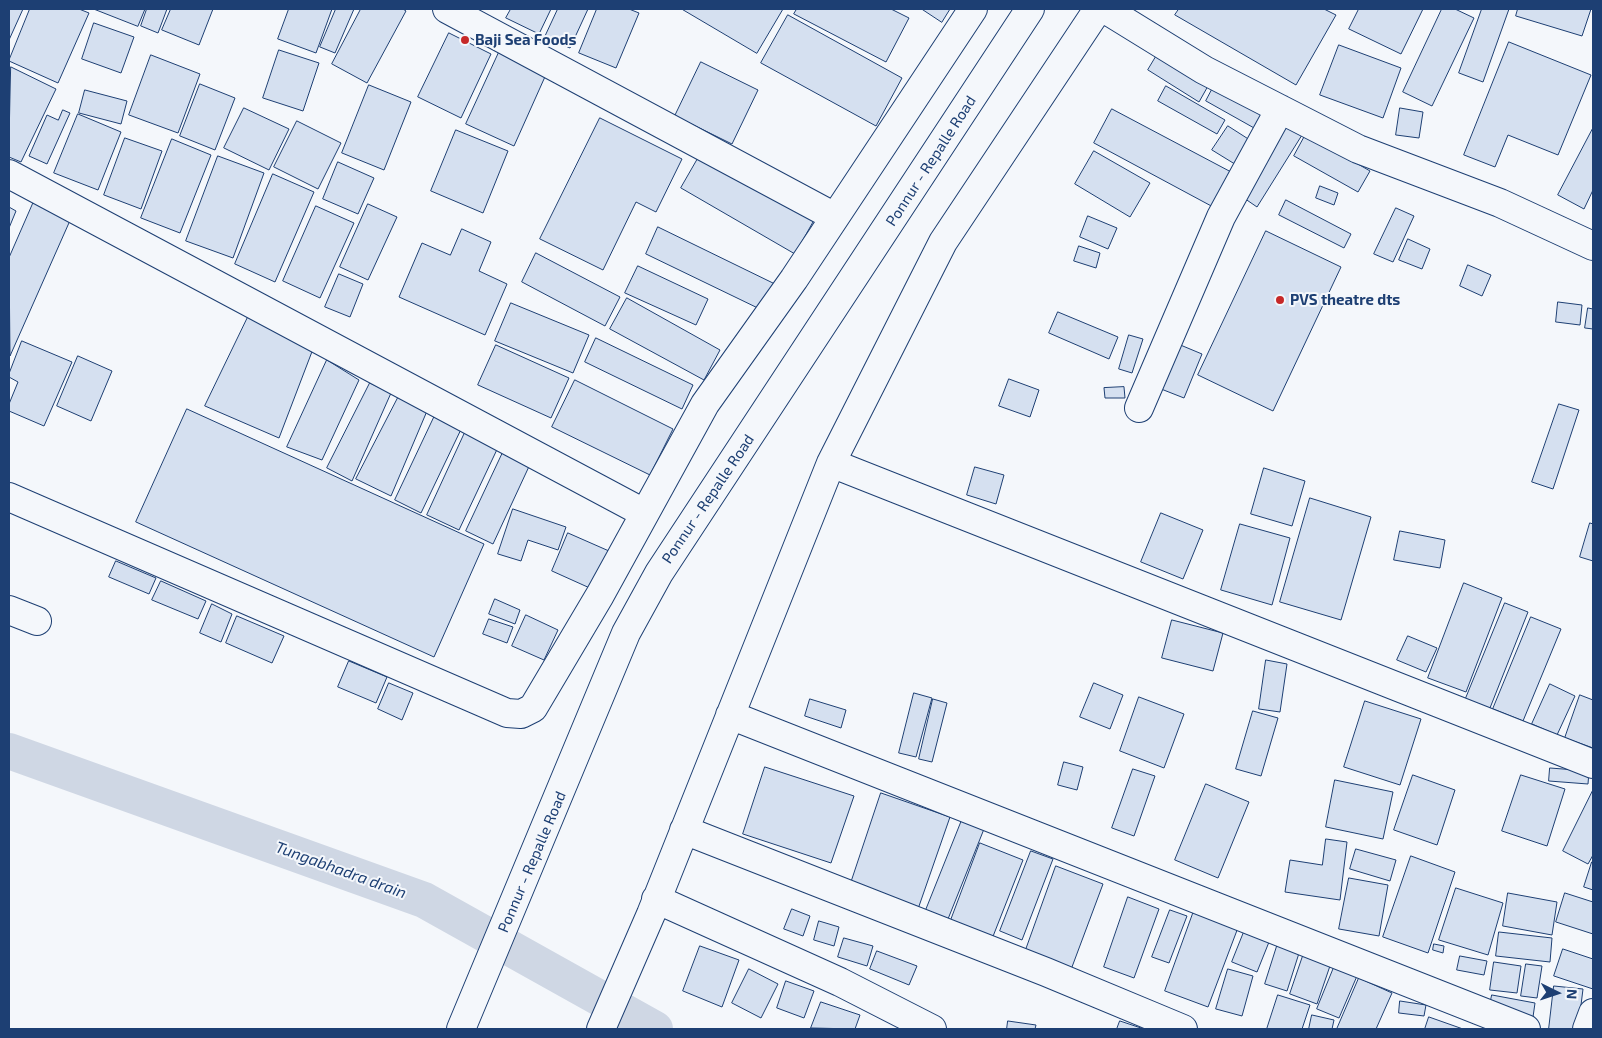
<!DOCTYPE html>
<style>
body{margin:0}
#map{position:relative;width:1602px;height:1038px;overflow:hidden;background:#f4f7fb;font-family:"Exo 2",sans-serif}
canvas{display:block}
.frame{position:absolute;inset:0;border:10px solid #1d3f73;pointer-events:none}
.north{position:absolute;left:1532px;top:968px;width:50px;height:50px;-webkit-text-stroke:4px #f4f7fb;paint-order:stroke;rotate:94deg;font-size:14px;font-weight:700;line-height:20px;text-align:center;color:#1d3f73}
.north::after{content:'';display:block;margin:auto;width:18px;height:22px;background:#1d3f73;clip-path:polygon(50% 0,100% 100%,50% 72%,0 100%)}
</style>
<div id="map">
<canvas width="1602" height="1038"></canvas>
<div class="frame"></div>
<div class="north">N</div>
</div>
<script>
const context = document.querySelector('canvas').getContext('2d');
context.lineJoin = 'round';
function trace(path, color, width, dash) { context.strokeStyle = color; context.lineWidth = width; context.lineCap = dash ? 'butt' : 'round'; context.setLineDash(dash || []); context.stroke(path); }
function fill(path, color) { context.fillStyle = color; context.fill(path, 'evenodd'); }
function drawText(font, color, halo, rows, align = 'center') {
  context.font = font + ' "Exo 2",sans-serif'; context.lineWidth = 4; context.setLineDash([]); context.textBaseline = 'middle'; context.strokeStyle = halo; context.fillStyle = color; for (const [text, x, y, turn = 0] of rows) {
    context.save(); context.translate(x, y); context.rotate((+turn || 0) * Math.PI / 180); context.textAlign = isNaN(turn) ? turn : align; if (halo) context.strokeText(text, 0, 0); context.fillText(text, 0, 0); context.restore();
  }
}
trace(new Path2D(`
 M 9,751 L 424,900 L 655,1029`), '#cfd7e4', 36);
const building = new Path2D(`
 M 9,9 L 23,9 L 9,40 Z
 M 30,9 L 79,9 L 89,13 L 58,83 L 9,61 Z
 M 94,9 L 145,9 L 138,26 Z
 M 147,9 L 167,9 L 158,33 L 141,26 Z
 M 171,9 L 213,9 L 199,45 L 162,30 Z
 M 289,9 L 332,9 L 316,53 L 278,39 Z
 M 336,9 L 354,9 L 335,53 L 320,47 Z
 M 361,9 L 403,9 L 406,11 L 367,83 L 332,64 Z
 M 511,9 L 551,9 L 539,34 L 506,18 Z
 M 558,9 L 588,9 L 570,48 L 545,37 Z
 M 597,9 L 629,9 L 639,13 L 616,68 L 579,53 Z
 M 682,9 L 783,9 L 757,53 Z
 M 797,9 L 891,9 L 909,18 L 886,62 L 794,14 Z
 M 922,9 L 950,9 L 942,22 Z
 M 1179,9 L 1324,9 L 1336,15 L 1296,85 L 1175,15 Z
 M 1359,9 L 1423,9 L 1401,54 L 1349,29 Z
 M 1442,9 L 1455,9 L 1474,18 L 1432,106 L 1403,92 Z
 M 1482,9 L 1509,9 L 1483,82 L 1459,73 Z
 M 1518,9 L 1591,9 L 1582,36 L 1516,16 Z
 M 788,15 L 902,78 L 876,126 L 761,63 Z
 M 94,23 L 134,37 L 121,73 L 82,59 Z
 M 449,33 L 491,54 L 461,118 L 418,97 Z
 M 1509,42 L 1591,75 L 1558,155 L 1508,135 L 1495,167 L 1464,155 Z
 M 1339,45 L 1401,68 L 1383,118 L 1320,95 Z
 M 501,48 L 548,70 L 514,146 L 466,124 Z
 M 279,50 L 319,63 L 303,111 L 263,98 Z
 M 151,55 L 200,74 L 178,133 L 129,115 Z
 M 1157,55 L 1208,86 L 1199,102 L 1148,70 Z
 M 701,62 L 758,90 L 732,144 L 675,116 Z
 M 11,67 L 56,89 L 21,162 L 9,157 Z
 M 200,84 L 235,98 L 215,150 L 180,136 Z
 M 1215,84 L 1273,116 L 1263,133 L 1206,101 Z
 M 369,85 L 411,102 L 384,170 L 342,153 Z
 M 1166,86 L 1225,120 L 1217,134 L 1158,101 Z
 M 85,90 L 127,101 L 121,124 L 79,113 Z
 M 244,108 L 289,129 L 269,170 L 224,148 Z
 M 1400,108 L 1423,112 L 1419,138 L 1396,135 Z
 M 1112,109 L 1233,173 L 1215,208 L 1094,143 Z
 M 63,110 L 70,113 L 47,164 L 29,156 L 47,115 L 58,120 Z
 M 78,114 L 121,132 L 98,190 L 54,173 Z
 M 600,118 L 682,159 L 656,212 L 636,202 L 603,270 L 540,239 Z
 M 297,121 L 341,143 L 318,189 L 274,167 Z
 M 1286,125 L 1302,135 L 1257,207 L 1241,196 Z
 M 1228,126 L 1253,142 L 1238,166 L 1212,150 Z
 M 1593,128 L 1593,190 L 1584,209 L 1558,195 Z
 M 456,130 L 508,151 L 483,213 L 431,191 Z
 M 1306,134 L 1370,171 L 1358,192 L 1294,156 Z
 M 125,138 L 162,151 L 141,209 L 104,195 Z
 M 172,139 L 211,155 L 180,233 L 141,218 Z
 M 704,148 L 818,213 L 795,254 L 681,188 Z
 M 1094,151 L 1150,183 L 1130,217 L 1075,184 Z
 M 218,156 L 264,173 L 233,258 L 186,241 Z
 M 338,162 L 374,178 L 358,214 L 323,199 Z
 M 273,174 L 314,192 L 275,282 L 235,264 Z
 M 1320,186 L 1338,193 L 1334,205 L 1316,198 Z
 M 35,199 L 72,216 L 10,356 L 9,258 Z
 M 1286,200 L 1351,234 L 1344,248 L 1279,215 Z
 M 368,204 L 397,217 L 368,280 L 340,267 Z
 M 316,206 L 354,223 L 320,298 L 283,281 Z
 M 9,207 L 16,211 L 9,228 Z
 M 1396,208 L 1414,216 L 1393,262 L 1374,254 Z
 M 1088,216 L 1117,228 L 1108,249 L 1080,237 Z
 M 658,227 L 777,285 L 764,311 L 646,254 Z
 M 462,229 L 491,242 L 479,271 L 507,284 L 485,335 L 399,297 L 422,243 L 450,255 Z
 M 1266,231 L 1341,267 L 1273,411 L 1198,375 Z
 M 1408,239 L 1430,249 L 1422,269 L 1399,260 Z
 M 1079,246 L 1100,253 L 1096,268 L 1074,261 Z
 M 536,253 L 620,297 L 605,326 L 522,282 Z
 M 1468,265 L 1491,275 L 1482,296 L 1460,286 Z
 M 638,266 L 708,299 L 696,325 L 625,293 Z
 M 339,274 L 363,284 L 350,317 L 325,307 Z
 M 627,298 L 720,350 L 704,380 L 610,329 Z
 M 1558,302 L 1582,305 L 1580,325 L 1556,322 Z
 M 511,303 L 589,335 L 573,373 L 495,341 Z
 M 1588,308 L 1593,309 L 1593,329 L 1585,328 Z
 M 1058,312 L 1118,337 L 1109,359 L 1049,333 Z
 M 249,315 L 313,349 L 279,438 L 205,406 Z
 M 1129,335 L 1143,339 L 1132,373 L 1119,369 Z
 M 596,338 L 693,385 L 682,409 L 585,362 Z
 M 22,341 L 72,362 L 44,426 L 9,411 L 9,404 L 18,382 L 9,377 L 9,374 Z
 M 1178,344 L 1202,354 L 1184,398 L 1156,387 Z
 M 496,345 L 569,378 L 551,418 L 478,385 Z
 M 78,356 L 112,371 L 91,421 L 57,406 Z
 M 327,360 L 359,380 L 322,460 L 287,447 Z
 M 1009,379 L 1039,390 L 1030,417 L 999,406 Z
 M 575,380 L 673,429 L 650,475 L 552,427 Z
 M 370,383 L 391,393 L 352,481 L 327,468 Z
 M 1124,387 L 1125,398 L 1105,398 L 1104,388 Z
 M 401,392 L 427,411 L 391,496 L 356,479 Z
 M 1559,404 L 1579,410 L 1553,489 L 1532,482 Z
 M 187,409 L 484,544 L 434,657 L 136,522 Z
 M 438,409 L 465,421 L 421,513 L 395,500 Z
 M 468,426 L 501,441 L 459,530 L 427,515 Z
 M 505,448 L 532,460 L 493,544 L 466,531 Z
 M 975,467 L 1004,475 L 996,504 L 967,495 Z
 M 1264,468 L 1305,481 L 1292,526 L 1251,514 Z
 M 1310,498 L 1371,517 L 1341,620 L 1280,602 Z
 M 513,509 L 566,527 L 558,550 L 528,540 L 521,561 L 498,554 Z
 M 1161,513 L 1203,530 L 1183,579 L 1141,562 Z
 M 1590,523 L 1593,524 L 1593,561 L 1580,557 Z
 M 1240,524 L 1290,538 L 1272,605 L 1221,590 Z
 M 1400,531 L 1445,540 L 1440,568 L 1394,560 Z
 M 568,533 L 609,551 L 592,589 L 552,571 Z
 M 116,561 L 156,578 L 149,594 L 109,577 Z
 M 161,581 L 206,601 L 198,619 L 152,600 Z
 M 1464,583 L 1502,598 L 1466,692 L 1428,678 Z
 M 495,599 L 520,610 L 515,624 L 489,614 Z
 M 1505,603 L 1528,612 L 1488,713 L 1464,703 Z
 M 212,604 L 232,614 L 221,642 L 200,633 Z
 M 526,615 L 558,630 L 544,660 L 512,646 Z
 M 237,616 L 284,636 L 272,663 L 226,643 Z
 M 1531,617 L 1561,629 L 1523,721 L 1493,709 Z
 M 489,619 L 513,627 L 507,643 L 483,634 Z
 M 1172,620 L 1223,633 L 1213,671 L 1162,658 Z
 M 1408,636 L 1437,648 L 1426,672 L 1397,660 Z
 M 1266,660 L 1287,664 L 1280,712 L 1259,709 Z
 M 349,661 L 387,677 L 376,703 L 338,687 Z
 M 389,683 L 413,693 L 402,720 L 378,709 Z
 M 1094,683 L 1123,695 L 1110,729 L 1080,717 Z
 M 1550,684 L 1575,696 L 1557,735 L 1532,724 Z
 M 914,693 L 932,698 L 916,757 L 899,753 Z
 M 1580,695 L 1593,700 L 1593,748 L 1565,738 Z
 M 1139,697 L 1184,714 L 1164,768 L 1120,751 Z
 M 810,699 L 846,710 L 841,728 L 805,716 Z
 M 933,699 L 947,703 L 932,762 L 919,759 Z
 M 1365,701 L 1421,719 L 1400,785 L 1344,767 Z
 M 1253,711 L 1278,718 L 1261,776 L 1236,769 Z
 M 1064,762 L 1083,767 L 1077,790 L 1058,785 Z
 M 765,767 L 854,796 L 831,863 L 743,834 Z
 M 1550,768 L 1589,771 L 1588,784 L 1549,781 Z
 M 1133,769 L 1155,776 L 1134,836 L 1112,828 Z
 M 1413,775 L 1455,790 L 1437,845 L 1394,830 Z
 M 1521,775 L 1565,789 L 1547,846 L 1502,831 Z
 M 1335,780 L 1393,792 L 1383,839 L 1326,827 Z
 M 1206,784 L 1249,802 L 1218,878 L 1175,860 Z
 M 1593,790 L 1593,855 L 1588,864 L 1563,851 Z
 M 881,793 L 950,817 L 918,909 L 850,886 Z
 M 962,820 L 984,829 L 946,924 L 924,915 Z
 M 1326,839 L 1347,842 L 1340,900 L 1285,892 L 1290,860 L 1322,865 Z
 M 980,843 L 1023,860 L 990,944 L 948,928 Z
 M 1356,849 L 1396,860 L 1390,881 L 1350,869 Z
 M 1031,851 L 1053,859 L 1022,940 L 1000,931 Z
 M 1411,856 L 1455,872 L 1428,953 L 1383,937 Z
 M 1592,862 L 1593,862 L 1593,890 L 1584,887 Z
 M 1056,866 L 1103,884 L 1069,975 L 1023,958 Z
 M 1349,878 L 1388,885 L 1379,936 L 1339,929 Z
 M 1456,888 L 1503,903 L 1488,955 L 1439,940 Z
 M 1508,893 L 1557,902 L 1552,935 L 1503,926 Z
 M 1565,893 L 1593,902 L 1593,934 L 1556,922 Z
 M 1128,897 L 1159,909 L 1134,978 L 1104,967 Z
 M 1195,908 L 1239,925 L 1208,1007 L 1165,991 Z
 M 792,909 L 810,916 L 803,936 L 784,929 Z
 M 1170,910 L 1187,916 L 1169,963 L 1152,957 Z
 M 819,921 L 839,927 L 834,946 L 814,940 Z
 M 1246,927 L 1271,937 L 1257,972 L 1232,962 Z
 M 1499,932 L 1552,938 L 1550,962 L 1496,956 Z
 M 844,938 L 873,946 L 867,966 L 838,957 Z
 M 1278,943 L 1300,950 L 1287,991 L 1265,984 Z
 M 1434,944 L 1444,946 L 1443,953 L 1433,950 Z
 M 700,946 L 739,960 L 722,1007 L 683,991 Z
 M 1563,949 L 1593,959 L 1593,989 L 1554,976 Z
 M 1305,950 L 1332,960 L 1317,1004 L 1290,994 Z
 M 877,951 L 917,966 L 909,985 L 870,969 Z
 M 1460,956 L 1487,961 L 1484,975 L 1457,970 Z
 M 1337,960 L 1360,969 L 1339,1018 L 1317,1009 Z
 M 1494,962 L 1521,966 L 1517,993 L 1490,990 Z
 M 1526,964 L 1542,966 L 1537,998 L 1521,996 Z
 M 749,969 L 778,984 L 761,1018 L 732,1003 Z
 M 1228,969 L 1253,976 L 1242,1016 L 1216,1009 Z
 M 1359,978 L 1392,993 L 1376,1029 L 1337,1029 Z
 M 786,981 L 814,991 L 804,1018 L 777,1008 Z
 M 1554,986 L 1583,989 L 1578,1029 L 1549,1029 Z
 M 1278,995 L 1310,1005 L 1302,1029 L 1267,1029 Z
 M 1492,995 L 1535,1003 L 1533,1017 L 1489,1010 Z
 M 1400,1001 L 1426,1005 L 1424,1016 L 1399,1013 Z
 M 821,1002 L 860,1015 L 855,1029 L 811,1028 Z
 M 1312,1015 L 1334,1020 L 1332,1029 L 1309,1029 Z
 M 1429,1017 L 1463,1029 L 1425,1029 Z
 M 1008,1021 L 1036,1025 L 1035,1029 L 1007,1029 Z
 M 1120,1021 L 1141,1028 L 1141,1029 L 1117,1029 Z`);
fill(building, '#d5e0f0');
trace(building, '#1d3f73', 1);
const minor = new Path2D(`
 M 447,9 L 835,217
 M 1105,9 L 1204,70 L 1358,149 L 1500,203 L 1593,246
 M 9,174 L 644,513
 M 1139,408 L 1221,217 L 1280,109
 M 831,463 L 1593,764
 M 9,497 L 507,713 L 521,714 L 533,708 L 600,595 L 705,404 L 794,279 L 973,9
 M 9,610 L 37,621
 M 730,715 L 1526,1029
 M 684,830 L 1046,972 L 1183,1029
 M 656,899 L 840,982 L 932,1029
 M 601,1029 L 651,914 L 831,463 L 943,242 L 1098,9
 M 1587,1029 L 1593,1013`);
const secondary = new Path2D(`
 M 461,1029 L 626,633 L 659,573 L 1030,9`);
trace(minor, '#1d3f73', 30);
trace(secondary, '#1d3f73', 30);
trace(minor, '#f4f7fb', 28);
trace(secondary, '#f4f7fb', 28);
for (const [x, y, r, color] of [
 [465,40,5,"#c62828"],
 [1280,300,5,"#c62828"]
]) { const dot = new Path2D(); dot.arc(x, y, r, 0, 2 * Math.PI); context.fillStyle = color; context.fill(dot); trace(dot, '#f4f7fb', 2); }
drawText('bold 15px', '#1d3f73', '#f4f7fb', [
 ["Baji Sea Foods",475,40],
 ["PVS theatre dts",1290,300]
], 'left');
drawText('15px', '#1d3f73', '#f4f7fb', [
 ["Ponnur - Repalle Road",931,161,-57],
 ["Ponnur - Repalle Road",708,499,-56],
 ["Ponnur - Repalle Road",532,862,-67]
]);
drawText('italic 16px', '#1d3f73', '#f4f7fb', [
 ["Tungabhadra drain",341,870,20]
]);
</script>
